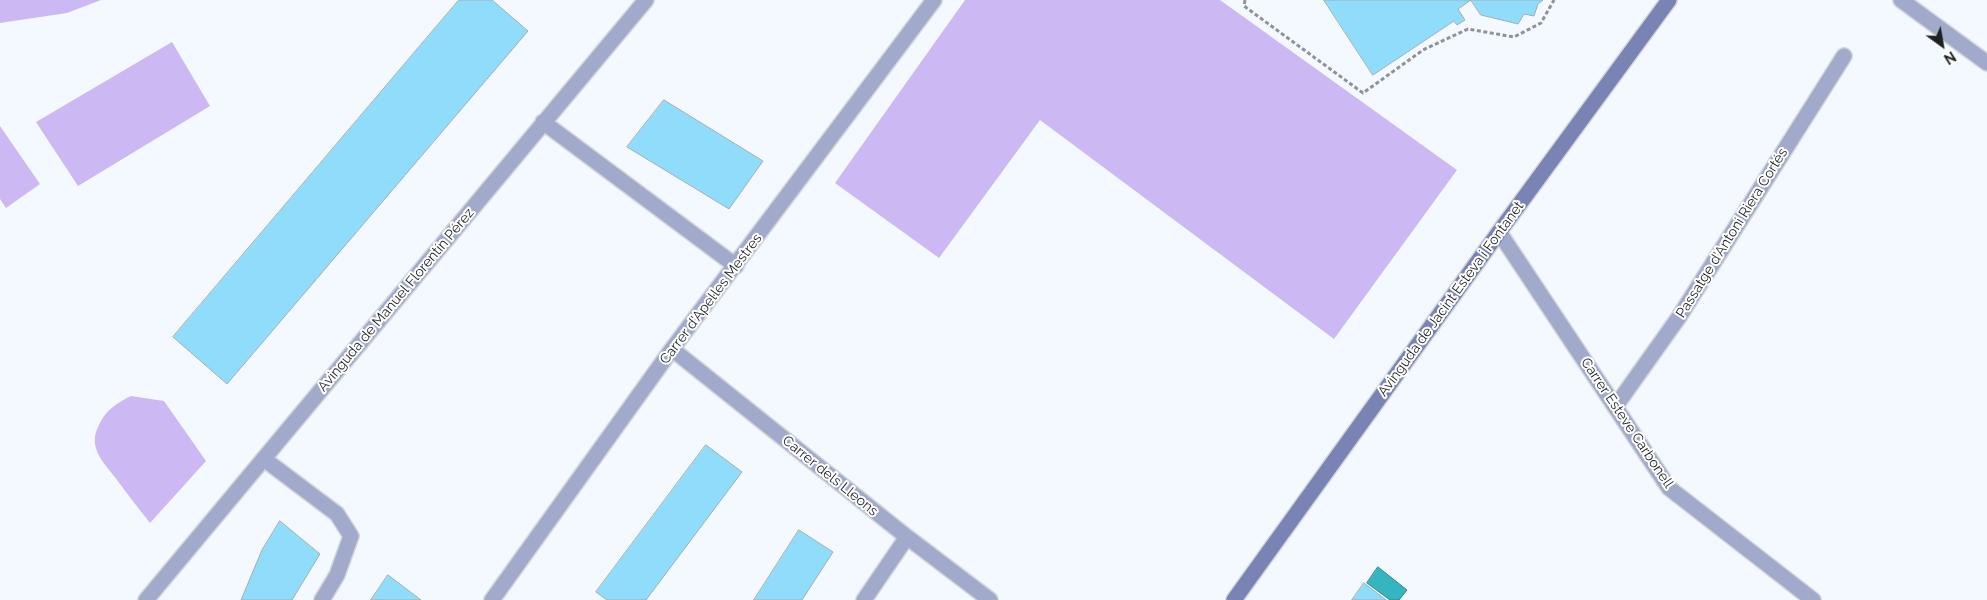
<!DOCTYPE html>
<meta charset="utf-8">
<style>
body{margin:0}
#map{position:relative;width:1987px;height:600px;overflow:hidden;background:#f4f9ff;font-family:Raleway,sans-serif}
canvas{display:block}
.north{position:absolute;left:1917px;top:20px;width:50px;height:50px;-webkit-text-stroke:4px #fff;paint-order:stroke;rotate:148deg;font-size:14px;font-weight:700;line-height:20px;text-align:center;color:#1e2023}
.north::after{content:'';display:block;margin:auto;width:18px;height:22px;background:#1e2023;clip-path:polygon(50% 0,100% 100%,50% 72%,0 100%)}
</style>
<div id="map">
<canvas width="1987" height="600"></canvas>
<div class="north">N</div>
</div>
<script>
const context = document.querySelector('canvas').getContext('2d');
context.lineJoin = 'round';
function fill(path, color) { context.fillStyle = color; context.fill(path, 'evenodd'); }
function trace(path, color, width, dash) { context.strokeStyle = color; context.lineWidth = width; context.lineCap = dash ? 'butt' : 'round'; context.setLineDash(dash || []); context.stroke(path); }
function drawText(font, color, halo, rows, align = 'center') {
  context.font = font + ' Raleway,sans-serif'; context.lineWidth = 4; context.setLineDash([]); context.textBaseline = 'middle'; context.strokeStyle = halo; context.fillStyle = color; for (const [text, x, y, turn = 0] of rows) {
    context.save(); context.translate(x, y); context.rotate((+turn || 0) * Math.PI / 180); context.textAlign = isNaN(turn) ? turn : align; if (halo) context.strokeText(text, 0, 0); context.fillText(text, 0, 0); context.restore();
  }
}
fill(new Path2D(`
 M 0,0 L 101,0 L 67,13 L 0,23 Z
 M 965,0 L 1220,0 L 1457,170 L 1334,339 L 1040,120 L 939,258 L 835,183 Z
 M 172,42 L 210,106 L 78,186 L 36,122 Z
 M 0,126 L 40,184 L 6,208 L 0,199 Z
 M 131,396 L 164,401 L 206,461 L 150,523 C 139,509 128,495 117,480 C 103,461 86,447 100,423 C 107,409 117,403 131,396 Z`), '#ccb9f4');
const water = new Path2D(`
 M 1378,567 L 1407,590 L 1399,600 L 1390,600 L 1367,583 Z`);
fill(water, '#34b5bf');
trace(water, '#2d8890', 1);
const building = new Path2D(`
 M 459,0 L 492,0 L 528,31 L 227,384 L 173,337 Z
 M 1324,0 L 1471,0 L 1458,9 L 1465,20 L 1457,25 L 1454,21 L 1373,75 Z
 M 1471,0 L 1543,0 L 1538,4 L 1534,16 L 1524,14 L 1518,24 L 1481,15 Z
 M 664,100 L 763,161 L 729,209 L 627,147 Z
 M 706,445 L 742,472 L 646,600 L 607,600 L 596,592 Z
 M 280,521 L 320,554 L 292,600 L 241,600 L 262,550 Z
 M 799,530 L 833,552 L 802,600 L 754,600 Z
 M 388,575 L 421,600 L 371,600 Z
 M 1364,583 L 1386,600 L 1352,600 Z`);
fill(building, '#90dcfb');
trace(building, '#a4aeb2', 1);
const lane = new Path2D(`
 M 1615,407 L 1679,317 L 1844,56
 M 264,459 L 337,514 L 351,536 L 337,575 L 322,600`);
const street = new Path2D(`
 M 1901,0 L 1987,63
 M 543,122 L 736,266
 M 1499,232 L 1669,488 L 1813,600
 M 672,349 L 907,537 L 990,600
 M 146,600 L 646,0
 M 492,600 L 672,349 L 934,0
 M 864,600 L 907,537`);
const secondary = new Path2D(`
 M 1234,600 L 1499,232 L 1669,0`);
trace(lane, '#d2d6dc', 18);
trace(street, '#d2d6dc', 18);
trace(secondary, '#d2d6dc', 18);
trace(new Path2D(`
 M 1245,0 L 1244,6 L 1363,93 L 1423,50 L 1468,29 L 1514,37 L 1541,23 L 1554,0`), '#8f9297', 3, [4, 2.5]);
trace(lane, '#a2aacb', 15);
trace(street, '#a2aacb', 15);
trace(secondary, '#7a84b4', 15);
drawText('14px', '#1e2023', '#fff', [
 ["Passatge d'Antoni Riera Cortés",1732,233,-58],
 ["Carrer d'Apel·les Mestres",711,299,-53],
 ["Avinguda de Jacint Esteva i Fontanet",1451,299,-54],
 ["Avinguda de Manuel Florentín Pérez",396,300,-50],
 ["Carrer Esteve Carbonell",1627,423,56],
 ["Carrer dels Lleons",830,476,39]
]);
</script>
